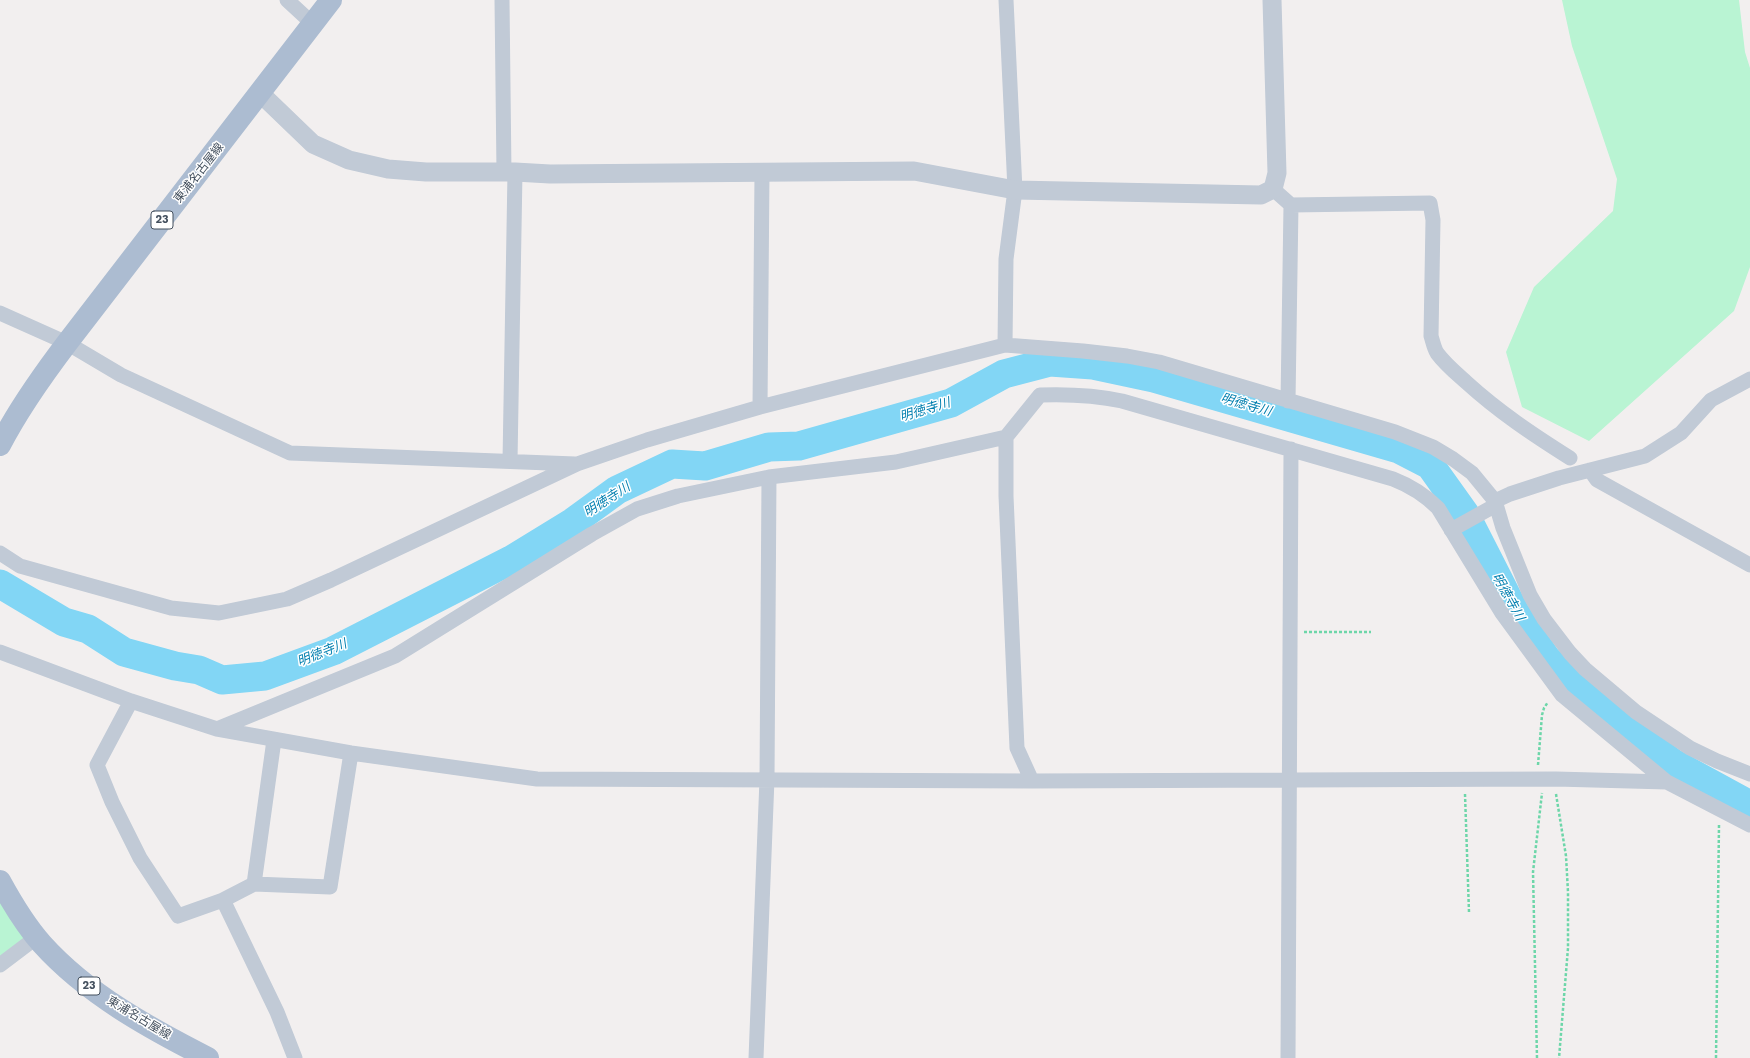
<!DOCTYPE html>
<meta charset="utf-8">
<style>
body{margin:0}
canvas{display:block;background:#f2efef}
</style>
<canvas width="1750" height="1058"></canvas>
<script>
const context = document.querySelector('canvas').getContext('2d');
context.lineJoin = 'round';
function fill(path, color) { context.fillStyle = color; context.fill(path, 'evenodd'); }
function trace(path, color, width, dash) { context.strokeStyle = color; context.lineWidth = width; context.lineCap = dash ? 'butt' : 'round'; context.setLineDash(dash || []); context.stroke(path); }
function drawText(font, color, halo, rows, align = 'center') {
  context.font = font + ' "Work Sans","Noto Sans JP",sans-serif'; context.lineWidth = 3; context.setLineDash([]); context.textBaseline = 'middle'; context.strokeStyle = halo; context.fillStyle = color; for (const [text, x, y, turn = 0] of rows) {
    context.save(); context.translate(x, y); context.rotate((+turn || 0) * Math.PI / 180); context.textAlign = isNaN(turn) ? turn : align; if (halo) context.strokeText(text, 0, 0); context.fillText(text, 0, 0); context.restore();
  }
}
fill(new Path2D(`
 M 1562,0 L 1739,0 L 1745,52 L 1750,68 L 1750,267 L 1734,311 L 1589,441 L 1522,407 L 1506,352 L 1534,287 L 1613,211 L 1617,179 L 1572,46 Z
 M 0,891 L 37,937 L 0,961 Z`), '#b9f4d3');
trace(new Path2D(`
 M 0,584 L 64,622 L 88,629 L 124,652 L 175,666 L 199,670 L 222,680 L 265,676 L 333,651 L 511,560 L 573,522 L 617,490 L 672,464 L 705,466 L 769,447 L 799,446 L 951,403 L 1004,374 L 1050,362 L 1093,365 L 1154,378 L 1399,449 L 1430,465 L 1465,514 L 1516,614 L 1546,658 L 1581,693 L 1673,763 L 1750,805`), '#82d6f5', 29);
trace(new Path2D(`
 M 1304,632 L 1371,632
 M 1538,765 L 1542,715 L 1544,708 L 1548,702
 M 1465,794 L 1469,912
 M 1556,794 L 1566,856 L 1568,892 L 1568,948 L 1559,1058
 M 1537,1058 L 1533,872 L 1542,793
 M 1716,1058 L 1719,825`), '#6dd6a9', 2.5, [3, 2]);
trace(new Path2D(`
 M 287,0 L 313,24
 M 502,0 L 504,172
 M 1273,189 L 1291,205 L 1288,401
 M 1291,205 L 1430,203 L 1433,220 L 1431,336 C 1433,342 1434,348 1437,353 C 1445,364 1456,373 1466,382 C 1499,412 1532,434 1570,458
 M 0,313 L 67,343 L 121,375 L 290,453 L 575,464
 M 1005,345 L 1006,259 L 1015,190 L 1006,0
 M 760,407 L 762,173
 M 510,461 L 515,172
 M 1590,470 L 1597,480 L 1750,565
 M 1495,501 L 1510,494 L 1559,478 L 1645,456 L 1681,433 L 1711,400 L 1750,379
 M 1451,530 L 1496,505
 M 0,553 L 20,566 L 171,608 L 219,613 L 287,599 L 331,580 L 577,464 L 647,440 L 760,407 L 1005,345 L 1083,351 L 1127,356 L 1159,362 L 1395,432 L 1433,447 L 1453,459 L 1472,473 L 1495,501 L 1503,528 L 1530,595 L 1544,619 L 1570,653 L 1585,669 L 1636,712 L 1690,748 L 1717,761 L 1750,774
 M 0,652 L 131,701 L 217,729 L 351,753 L 537,779 L 1032,781 L 1556,779 L 1667,782
 M 131,701 L 97,765 L 112,802 L 140,858 L 178,916 L 223,900 L 277,1012 L 295,1058
 M 217,729 L 395,656 L 592,534 L 637,509 L 678,496 L 769,477 L 896,462 L 1006,437
 M 1032,781 L 1017,748 L 1006,496 L 1006,437 L 1040,395 C 1068,394 1094,395 1122,401 L 1393,479 C 1411,486 1424,494 1438,508 L 1502,613 L 1562,695 L 1667,782 L 1750,825
 M 254,884 L 274,740
 M 223,900 L 254,884 L 330,887 L 351,753
 M 0,965 L 37,937
 M 756,1058 L 767,779 L 769,477
 M 1288,1058 L 1291,449`), '#c1cad6', 15);
trace(new Path2D(`
 M 260,93 L 313,144 L 349,160 L 388,169 L 426,172 L 515,172 L 550,174 L 914,171 L 1015,190 L 1261,195 L 1273,189 L 1277,173 L 1272,0`), '#c1cad6', 19);
trace(new Path2D(`
 M 0,445 C 19,408 42,376 67,343 L 331,0
 M 0,881 C 12,903 25,925 42,944 C 87,994 149,1028 208,1058`), '#acbcd1', 22);
for (const [x, y, w] of [
 [162,220,22],
 [89,986,22]
]) { const box = new Path2D(); box.roundRect(x - w / 2, y - 9, w, 18, 3); context.fillStyle = '#fff'; context.fill(box); trace(box, '#45515f', 1); }
drawText('bold 11px', '#45515f', null, [
 ["23",162,220],
 ["23",89,986]
]);
drawText('12px', '#45515f', '#fff', [
 ["東浦名古屋線",199,173,-52],
 ["東浦名古屋線",139,1018,31]
]);
drawText('italic 13px', '#017faf', '#fff', [
 ["明徳寺川",1246,405,16],
 ["明徳寺川",925,410,-17],
 ["明徳寺川",607,500,-33],
 ["明徳寺川",1508,597,61],
 ["明徳寺川",322,653,-22]
]);
</script>
